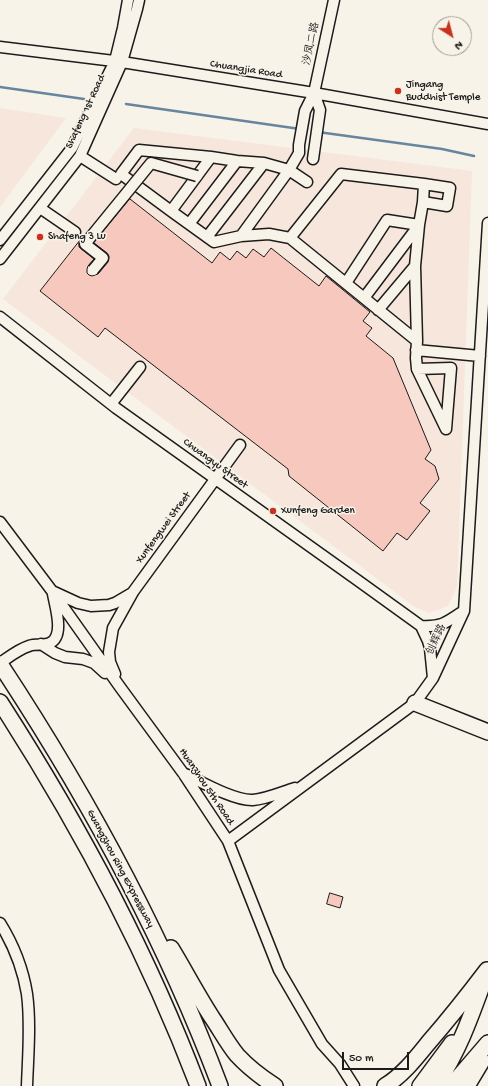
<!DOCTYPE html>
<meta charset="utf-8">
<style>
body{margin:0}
#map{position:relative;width:488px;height:1086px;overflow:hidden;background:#f7f3e8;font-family:"Gochi Hand",sans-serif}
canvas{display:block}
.north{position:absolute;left:432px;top:16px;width:40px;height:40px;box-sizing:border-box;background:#f7f3e8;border:1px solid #9f9d96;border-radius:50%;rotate:144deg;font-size:11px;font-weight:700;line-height:16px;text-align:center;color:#1c1c1c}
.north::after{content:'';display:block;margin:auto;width:14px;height:18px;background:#c8321e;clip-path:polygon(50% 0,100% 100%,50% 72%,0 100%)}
.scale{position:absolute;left:342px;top:1052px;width:67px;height:18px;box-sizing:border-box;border:2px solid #1c1c1c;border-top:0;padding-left:5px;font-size:12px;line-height:14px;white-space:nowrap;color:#1c1c1c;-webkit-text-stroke:3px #f7f3e8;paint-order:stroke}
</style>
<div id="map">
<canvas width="488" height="1086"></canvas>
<div class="north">N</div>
<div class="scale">50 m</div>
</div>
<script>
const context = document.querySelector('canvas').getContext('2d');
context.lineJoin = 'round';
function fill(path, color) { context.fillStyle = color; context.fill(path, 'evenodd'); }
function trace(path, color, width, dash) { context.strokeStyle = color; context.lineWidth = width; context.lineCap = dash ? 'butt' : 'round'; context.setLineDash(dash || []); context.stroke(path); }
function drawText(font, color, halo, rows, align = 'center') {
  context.font = font + ' "Gochi Hand","LXGW WenKai TC",sans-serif'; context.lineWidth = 3; context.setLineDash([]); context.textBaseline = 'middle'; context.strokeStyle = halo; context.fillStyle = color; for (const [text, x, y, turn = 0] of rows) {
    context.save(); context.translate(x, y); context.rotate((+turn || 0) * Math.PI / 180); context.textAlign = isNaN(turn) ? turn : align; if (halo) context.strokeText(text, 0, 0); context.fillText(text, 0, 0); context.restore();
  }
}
fill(new Path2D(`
 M 0,108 L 66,118 L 0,207 Z
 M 134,128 L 472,171 L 457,587 L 448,606 L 429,613 L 415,607 L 3,299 Z`), '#f7e6db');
trace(new Path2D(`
 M 0,87 L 84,99
 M 126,104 L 300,129
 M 318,132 L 442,149 L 474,156`), '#68859f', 2.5);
const building = new Path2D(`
 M 130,199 L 212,263 L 220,252 L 230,260 L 237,251 L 246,258 L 253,249 L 264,257 L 271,248 L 319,286 L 326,276 L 370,312 L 363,321 L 372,328 L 366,336 L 393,358 L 431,450 L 425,459 L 435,466 L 439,479 L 420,503 L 430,511 L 407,540 L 397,533 L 383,551 L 289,476 L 288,469 L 105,328 L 98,337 L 40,291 L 80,240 L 79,243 L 79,247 L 94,259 L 88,266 L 87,269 L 87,273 L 89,275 L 92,276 L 98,274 L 108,262 L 109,256 L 107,253 L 94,243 Z
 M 330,893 L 343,897 L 340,908 L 327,904 Z`);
fill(building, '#f7c8bd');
trace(building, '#1c1c1c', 1);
const minor = new Path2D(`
 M 0,47 L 122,62 L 314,93 L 488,124
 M 80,156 L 116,179
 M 313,159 L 320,110 L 314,93
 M 307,182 L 289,170 L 264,163 L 237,161 L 211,157 L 139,150 L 121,174 L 171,211 L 214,242 L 241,236 L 289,170 L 299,153 L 299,145 L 305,111 L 314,93 L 334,0
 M 423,202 L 447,206 L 450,188 L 424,184
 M 40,208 L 75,232
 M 171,211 L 211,157
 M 189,224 L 237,161
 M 241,236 L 269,234 L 290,238 L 417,341
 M 207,237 L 264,163
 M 290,238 L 341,174 L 424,184 L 423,202 L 419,225 L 415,266 L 417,341 L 416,358 L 417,369 L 446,429
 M 0,240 L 72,148 L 115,61 L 123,28 L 128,0
 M 0,259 L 80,156 L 122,62 L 137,9 L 139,0
 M 346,283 L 387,220 L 419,225 L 364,298
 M 378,310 L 415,266
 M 0,317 L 116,408 L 360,582 L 421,626 L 428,641 L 430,648 L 433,678
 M 416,350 L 480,356
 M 417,369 L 451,368 L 446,429
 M 111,404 L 140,367
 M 0,522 L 52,591 L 120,687 L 183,773 L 228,841 L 279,970 L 322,1044 L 340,1064 L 354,1086
 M 52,591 L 78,603 L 91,606 L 109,605 L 115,603 L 132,593
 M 421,626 C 441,627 446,623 462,612
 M 41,644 L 55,653 L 65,657 L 83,659 L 94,663 L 105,673
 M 0,663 C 9,657 19,649 29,646 C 36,643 44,646 50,643 C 65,636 55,606 53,594
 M 115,674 L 110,662 L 109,652 L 113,628 L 133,592 L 240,445
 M 183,773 C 200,781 234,801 253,800 C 266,799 282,792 295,788
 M 228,841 L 415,703 L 433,678 L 464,611 L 488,223
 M 0,923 C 13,944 23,969 27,994 C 31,1024 28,1056 27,1086`);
const highway = new Path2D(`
 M 0,664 C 87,796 164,937 220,1086
 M 0,702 C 78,823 147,951 198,1086
 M 415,703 L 488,732
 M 171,948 C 185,971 198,996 213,1019 C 221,1031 228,1044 237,1055 C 248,1067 261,1077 275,1086
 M 385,1086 C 403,1075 416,1058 429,1042 C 449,1019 468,995 487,970
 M 420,1086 L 452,1043
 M 435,1086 C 457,1055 470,1019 483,983
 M 451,1086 L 488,1043
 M 467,1086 L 482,1061`);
trace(minor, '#1c1c1c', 13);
trace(highway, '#1c1c1c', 18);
trace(minor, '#f7f3e8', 10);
trace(highway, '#f7f3e8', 15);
const minorBridge = new Path2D(`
 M 93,270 L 103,258 L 85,244 L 151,163 L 197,176`);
trace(minorBridge, '#1c1c1c', 13, []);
trace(minorBridge, '#f7f3e8', 10);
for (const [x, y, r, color] of [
 [398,91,4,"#c8321e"],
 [40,237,4,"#c8321e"],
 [273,511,4,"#c8321e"]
]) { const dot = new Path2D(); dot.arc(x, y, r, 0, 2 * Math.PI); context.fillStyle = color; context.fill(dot); trace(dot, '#f7f3e8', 1.5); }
drawText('11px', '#1c1c1c', '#f7f3e8', [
 ["沙凤二路",312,44,-78],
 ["Chuangjia Road",246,70,9],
 ["Shafeng 1st Road",86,112,-65],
 ["Chuangyu Street",215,464,36],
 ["Xunfengwei Street",164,528,-54],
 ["创辉路",437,640,-65],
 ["Huanzhou 5th Road",206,787,56],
 ["Guangzhou Ring Expressway",120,869,62]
]);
drawText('11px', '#1c1c1c', '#f7f3e8', [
 ["Jingang",406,85],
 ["Buddhist Temple",406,98],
 ["Shafeng 3 Lu",48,237],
 ["Xunfeng Garden",281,511]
], 'left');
</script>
